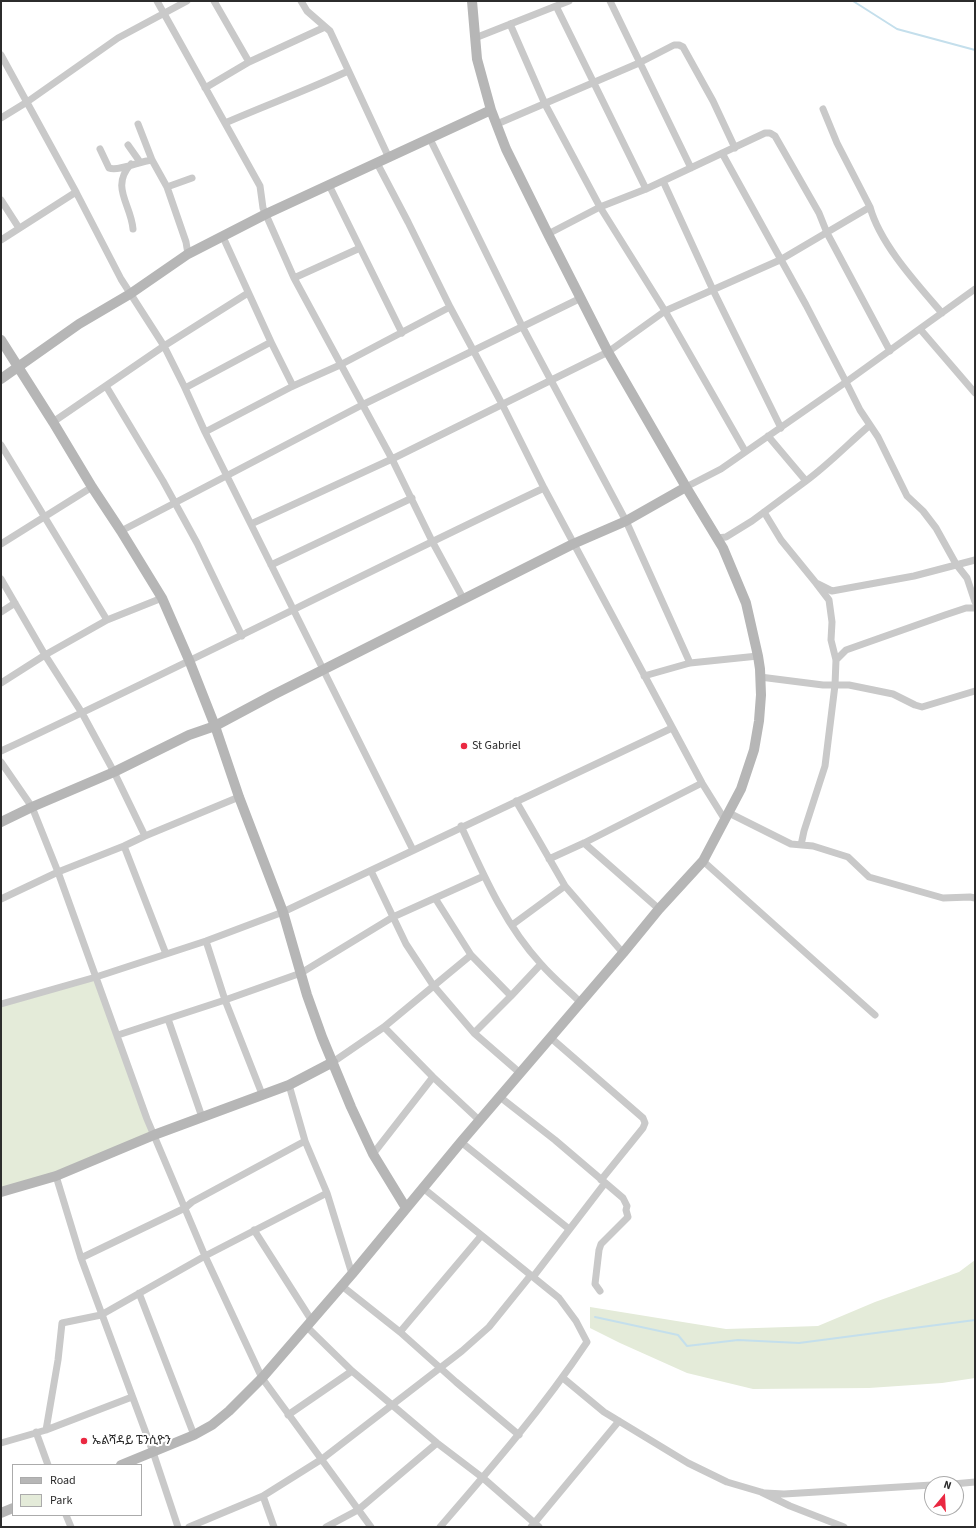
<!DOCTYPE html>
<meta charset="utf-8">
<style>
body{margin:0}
#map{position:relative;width:976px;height:1528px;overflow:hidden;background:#fff;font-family:"Source Sans 3",sans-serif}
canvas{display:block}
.frame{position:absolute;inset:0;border:2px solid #2c2c2c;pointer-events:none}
.legend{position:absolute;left:12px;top:1464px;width:130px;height:52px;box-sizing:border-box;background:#fff;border:1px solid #ababab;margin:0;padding:5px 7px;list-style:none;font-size:12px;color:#2c2c2c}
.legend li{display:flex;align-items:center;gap:8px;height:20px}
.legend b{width:20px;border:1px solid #ababab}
.north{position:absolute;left:924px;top:1476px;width:40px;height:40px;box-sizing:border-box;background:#fff;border:1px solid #ababab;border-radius:50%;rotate:18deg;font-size:11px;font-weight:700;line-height:16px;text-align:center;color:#2c2c2c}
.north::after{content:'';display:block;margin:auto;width:14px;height:18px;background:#ea2841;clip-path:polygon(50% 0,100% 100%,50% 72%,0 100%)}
</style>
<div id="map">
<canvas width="976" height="1528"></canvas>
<div class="frame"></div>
<ul class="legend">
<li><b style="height:5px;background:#b6b6b6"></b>Road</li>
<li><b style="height:11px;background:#e4ebd9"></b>Park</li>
</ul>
<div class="north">N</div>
</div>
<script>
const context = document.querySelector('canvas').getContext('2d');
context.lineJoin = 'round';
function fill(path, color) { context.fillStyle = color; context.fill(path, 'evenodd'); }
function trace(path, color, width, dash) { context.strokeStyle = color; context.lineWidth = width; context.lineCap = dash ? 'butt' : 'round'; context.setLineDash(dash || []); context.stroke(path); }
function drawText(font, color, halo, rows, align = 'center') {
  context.font = font + ' "Source Sans 3","Noto Sans Ethiopic",sans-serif'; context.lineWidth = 4; context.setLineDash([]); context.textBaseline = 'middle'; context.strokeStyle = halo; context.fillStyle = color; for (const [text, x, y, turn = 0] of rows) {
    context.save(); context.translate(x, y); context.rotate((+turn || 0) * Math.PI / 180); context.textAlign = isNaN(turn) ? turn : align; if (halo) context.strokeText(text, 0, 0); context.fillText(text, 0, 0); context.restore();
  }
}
fill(new Path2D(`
 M 97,978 L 156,1135 L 1,1191 L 1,1005 Z
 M 975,1260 L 975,1378 L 942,1383 L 869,1388 L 753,1389 L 687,1373 L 620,1343 L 590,1328 L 590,1307 L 726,1329 L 818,1326 L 875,1302 L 959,1272 Z`), '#e4ebd9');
trace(new Path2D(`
 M 853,1 L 897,29 L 975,50
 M 595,1317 L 678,1335 L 687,1346 L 738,1340 L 799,1343 L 975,1320`), '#c4dfec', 2);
trace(new Path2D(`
 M 157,1 L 260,186 L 263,208 L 294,278 L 392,459 L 432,541 L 464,600
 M 214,1 L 249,62
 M 301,1 L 307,11 L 330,31 L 389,158
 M 610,1 L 691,168
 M 556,6 L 569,1
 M 510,24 L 545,104 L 600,207 L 665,311 L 745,451
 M 475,38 L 556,6 L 646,189
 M 1,55 L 76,192 L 121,279 L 164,346 L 185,388 L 205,432 L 413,850
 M 205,88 L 249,62 L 325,27
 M 823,109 L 837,143 L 870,207
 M 1,118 L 27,102 L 118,38 L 187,1
 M 225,123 C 266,105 308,90 348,71
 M 138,124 L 152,160 L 167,187 L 186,242 L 188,254
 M 497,124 L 639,63 L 674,45 L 679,45 L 683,47 L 713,101 L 735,148
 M 430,139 L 522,326 L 626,521 L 690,663
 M 128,145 L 140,162
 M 100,149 L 109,168 C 118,172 140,161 152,160
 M 722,153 L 806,305 L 846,382 L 975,289
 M 377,163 L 408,222 L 450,307 L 502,404 L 544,488 L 702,783 L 725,820
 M 131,164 C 110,187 131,204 133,229
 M 663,181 L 713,290 L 781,428
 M 329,185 L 402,333
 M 167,187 L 192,178
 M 1,200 L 19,228
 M 548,234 L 600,207 L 646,189 L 765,133 L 770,133 L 775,136 L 819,213 L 827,233 L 890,351
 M 223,237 L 271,342 L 293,386
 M 1,240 L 76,192
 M 294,278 L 360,248
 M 920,329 L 975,393
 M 106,386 L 163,481 L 197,543 L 242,636
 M 185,388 L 271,342
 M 53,422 L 164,346 L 248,293
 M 205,432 L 293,386 L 340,365 L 450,307
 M 1,445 L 107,620
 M 806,481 C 829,464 848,444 870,425
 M 686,487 L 721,469 L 846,382 L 860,410 L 878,437 L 907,496 L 923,511 L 936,528 L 956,564 L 967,578 L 975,602
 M 764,512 L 781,540 L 816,583 L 832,591 L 914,576 L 975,560
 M 251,524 L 392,459 L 608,352 L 665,311 L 780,260 L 870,207 C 880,244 917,284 942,313
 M 121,531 L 362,405 L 581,298
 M 717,538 L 726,537 L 752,521 L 806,481 L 768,436
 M 1,544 L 92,487
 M 271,565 L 412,498
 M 1,579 L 45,655 L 82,713 L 114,772 L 145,836
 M 1,612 L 15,603
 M 836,660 L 846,650 L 945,615 L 966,608 L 975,608
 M 644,676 L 690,663 L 758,656
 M 760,677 L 823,685 L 849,685 L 893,694 L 915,705 L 922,707 L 975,691
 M 1,683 L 45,655 L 107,620 L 162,598
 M 1,751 C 183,666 362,574 544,488
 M 1,762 L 32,807 L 58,872 L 147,1119 L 205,1256 L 262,1378 L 371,1527
 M 516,801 L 565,886 L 623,953
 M 729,813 L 791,844 L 813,846 L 848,857 L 869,877 L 943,898 L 970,897 L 975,898
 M 461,826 C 483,874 505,925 541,964 C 553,978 568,990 581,1003
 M 584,843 L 659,909
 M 801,845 L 804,831 L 825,766 L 835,685 L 836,660 L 831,640 L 832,622 L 829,600 L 816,583
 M 124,846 L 166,954
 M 549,859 L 584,843 L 702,783
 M 703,861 L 875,1015
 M 371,871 L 406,944 L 433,985 L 474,1033 L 520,1073
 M 435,898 L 471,955 L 511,996
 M 1,899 L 58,872 L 124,846 L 145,836 L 239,797
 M 512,925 L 565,886
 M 206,941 L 225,1000 L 262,1094
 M 1,1004 L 96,977 L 206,941 L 283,912 L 672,728
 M 168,1019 L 202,1117
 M 384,1027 L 433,1077 L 479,1120
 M 474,1033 L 511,996 L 541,964
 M 118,1035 L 225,1000 L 301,973 L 393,917 L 484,876
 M 551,1038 L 643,1118 L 645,1123 L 643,1128 L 601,1180
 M 333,1062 L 384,1027 L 471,955
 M 289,1085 L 305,1141 L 327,1193 L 352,1274
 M 500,1097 L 555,1140 L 623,1198 L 627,1206 L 626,1210 L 628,1217 L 601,1244 L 599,1250 L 595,1284 L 600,1291
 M 461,1142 L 569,1229
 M 373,1154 L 433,1077
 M 56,1176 L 81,1258 L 153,1452 L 178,1527
 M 423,1188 L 559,1298 L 576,1321 L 587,1342 C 543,1408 492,1467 440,1527
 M 254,1230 L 312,1321
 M 81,1258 L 185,1208 L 192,1202 L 305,1141
 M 533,1277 L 605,1183
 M 342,1286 L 400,1332 L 456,1382 L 519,1435
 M 139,1293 L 194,1435
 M 307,1327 L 352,1371 L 437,1443 L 483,1478 L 539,1527
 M 400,1332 L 481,1236
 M 563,1378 L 604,1412 L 688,1463 L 727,1482 L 761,1492 L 790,1506 L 844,1527
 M 288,1415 L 352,1371
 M 46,1430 L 58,1360 L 62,1323 L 101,1315 L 205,1256 L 327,1193
 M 36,1432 L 48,1465
 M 1,1443 L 46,1430 L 132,1397
 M 953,1484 L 975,1482
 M 765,1493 L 784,1494 L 932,1485
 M 263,1496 L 274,1527
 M 66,1515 L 71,1527
 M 189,1527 L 263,1496 L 322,1459 L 462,1351 L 489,1327 L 531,1275
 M 326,1527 L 358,1510 L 437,1443
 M 531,1527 L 619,1421`), '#c9c9c9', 7);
trace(new Path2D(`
 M 1,340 L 53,422 L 92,487 L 121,531 L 162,598 L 189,660 L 215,726 L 239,797 L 283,912 L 307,995 L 322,1037 L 351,1107 L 373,1154 L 406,1208
 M 1,379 L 79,324 L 130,294 L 188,254 L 266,214 L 491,110
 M 1,822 L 32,807 L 114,772 L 189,735 L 215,726 L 273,695 L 573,544 L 626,521 L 686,487
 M 1,1192 L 56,1176 L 154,1135 L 289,1085 L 333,1062
 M 121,1465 L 194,1435 L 212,1425 L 229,1411 L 262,1378 L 352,1274 L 461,1142 L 623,953 L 659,909 L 703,861 L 741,789 L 754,750 L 759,721 L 761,695 L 760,669 L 758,656 L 746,603 L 723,548 L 686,487 L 608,352 L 548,234 L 506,149 L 491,110 L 477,59 L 472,1
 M 1,1513 L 13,1508`), '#b6b6b6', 10);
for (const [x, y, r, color] of [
 [464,746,4,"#ea2841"],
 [84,1441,4,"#ea2841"]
]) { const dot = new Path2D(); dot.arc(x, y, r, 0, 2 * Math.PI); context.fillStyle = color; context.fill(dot); trace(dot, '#fff', 1.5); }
drawText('12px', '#2c2c2c', '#fff', [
 ["St Gabriel",472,746],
 ["ኤልሻዳይ ፔንሲዮን",92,1441]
], 'left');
</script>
